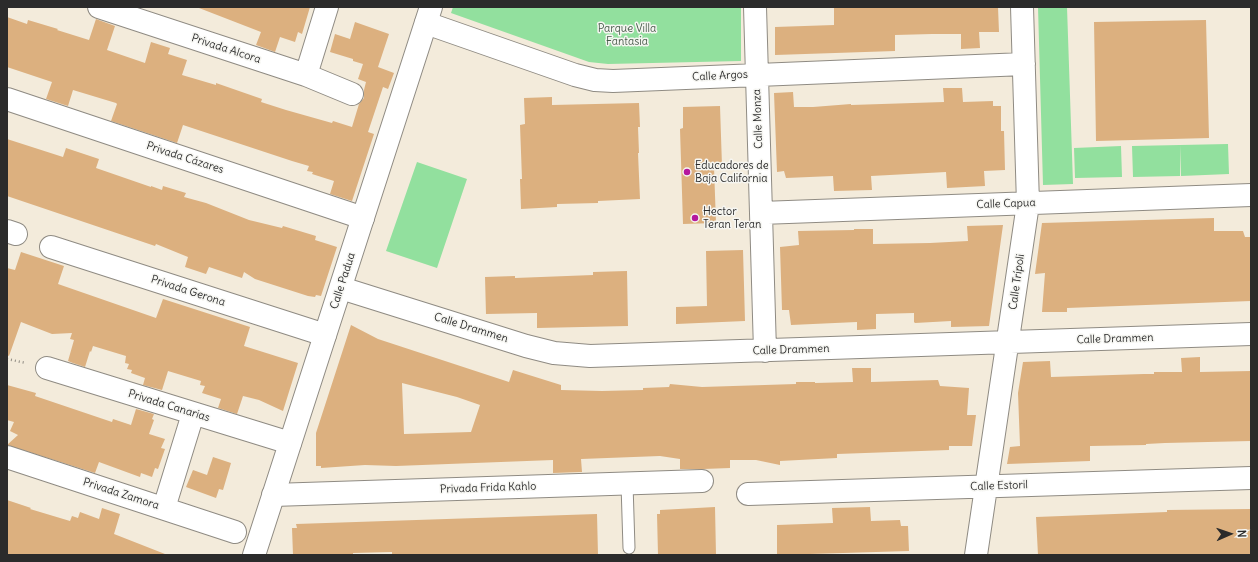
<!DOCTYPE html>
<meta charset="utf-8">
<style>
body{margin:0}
#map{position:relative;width:1258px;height:562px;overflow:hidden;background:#f3ebdb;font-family:Delius,sans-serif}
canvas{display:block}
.frame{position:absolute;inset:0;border:8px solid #2b2b2b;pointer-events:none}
.north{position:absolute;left:1210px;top:514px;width:40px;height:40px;-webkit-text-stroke:3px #f6f6f2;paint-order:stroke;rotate:88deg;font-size:11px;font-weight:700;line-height:16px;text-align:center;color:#2b2b2b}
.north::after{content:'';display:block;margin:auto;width:14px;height:18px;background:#2b2b2b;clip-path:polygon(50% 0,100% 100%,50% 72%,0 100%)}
</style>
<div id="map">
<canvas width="1258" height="562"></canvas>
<div class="frame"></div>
<div class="north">N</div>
</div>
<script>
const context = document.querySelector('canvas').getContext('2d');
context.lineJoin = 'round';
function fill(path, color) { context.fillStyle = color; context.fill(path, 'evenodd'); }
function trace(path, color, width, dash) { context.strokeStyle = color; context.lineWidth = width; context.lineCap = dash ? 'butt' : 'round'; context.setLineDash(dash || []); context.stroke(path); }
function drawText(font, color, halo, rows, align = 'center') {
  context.font = font + ' Delius,sans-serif'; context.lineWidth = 3; context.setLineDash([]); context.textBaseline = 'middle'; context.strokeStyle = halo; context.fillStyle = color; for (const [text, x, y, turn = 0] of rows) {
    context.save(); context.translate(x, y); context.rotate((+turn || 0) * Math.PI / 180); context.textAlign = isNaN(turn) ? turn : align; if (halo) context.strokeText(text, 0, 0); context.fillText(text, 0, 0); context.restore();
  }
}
fill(new Path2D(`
 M 453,7 L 741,7 L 741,61 L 608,64 L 589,62 L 451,13 Z
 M 1038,7 L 1067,7 L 1073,184 L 1043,185 Z
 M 1228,144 L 1229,174 L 1181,176 L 1180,145 Z
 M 1180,145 L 1180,176 L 1133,177 L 1132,146 Z
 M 1121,146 L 1122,177 L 1075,178 L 1074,148 Z
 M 417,162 L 467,179 L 437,268 L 386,251 Z`), '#92e09e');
fill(new Path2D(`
 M 199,7 L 310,7 L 302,34 L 298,32 L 295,42 L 280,37 L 275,52 L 256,45 L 261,32 L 199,8 Z
 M 834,7 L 998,7 L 999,32 L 979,32 L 980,48 L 961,49 L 961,34 L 932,34 L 895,35 L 895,51 L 775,55 L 775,27 L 834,25 Z
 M 7,17 L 27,24 L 28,20 L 58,29 L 57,30 L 89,40 L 96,19 L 115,26 L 107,50 L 145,63 L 151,42 L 170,48 L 168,54 L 187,60 L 182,75 L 216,85 L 216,83 L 262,99 L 261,102 L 286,110 L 332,123 L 333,121 L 352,127 L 359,104 L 364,98 L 364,90 L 366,82 L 358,79 L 363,64 L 353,61 L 353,59 L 330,52 L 335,34 L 350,39 L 355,22 L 389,34 L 378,67 L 394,73 L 388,89 L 383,87 L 368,132 L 374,134 L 352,201 L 330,194 L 334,181 L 312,174 L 313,172 L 307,171 L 309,166 L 292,161 L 183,125 L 177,143 L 111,121 L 117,104 L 116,103 L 73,90 L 68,106 L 46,99 L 52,82 L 7,67 Z
 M 1206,20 L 1209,138 L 1096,141 L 1094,22 Z
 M 943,88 L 962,88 L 963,102 L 993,101 L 993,106 L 1001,106 L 1001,131 L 1004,131 L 1005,170 L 984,171 L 985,186 L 947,188 L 946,172 L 871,176 L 872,190 L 834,191 L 833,176 L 786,178 L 784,171 L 777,172 L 774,93 L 793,92 L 794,107 L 813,107 L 851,104 L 851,105 L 944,102 Z
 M 552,97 L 552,105 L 639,103 L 640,127 L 638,127 L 639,153 L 638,153 L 640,199 L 598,201 L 598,203 L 557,204 L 557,207 L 521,209 L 520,179 L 522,179 L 520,125 L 525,124 L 524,98 Z
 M 720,106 L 722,166 L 714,167 L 716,223 L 683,224 L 680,129 L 683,128 L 683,107 Z
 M 7,139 L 63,157 L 66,148 L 99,159 L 96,168 L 151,187 L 151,186 L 162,190 L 163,186 L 186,193 L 184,197 L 206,203 L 249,220 L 282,228 L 283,226 L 316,236 L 315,240 L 337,247 L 321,296 L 316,295 L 315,297 L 308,296 L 255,279 L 244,272 L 242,278 L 209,267 L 206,274 L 185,267 L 188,257 L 156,244 L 155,246 L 7,196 Z
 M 1214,218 L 1214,231 L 1243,231 L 1245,237 L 1251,237 L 1251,301 L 1067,308 L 1067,312 L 1042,312 L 1045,273 L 1035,274 L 1042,223 Z
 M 1003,225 L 989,326 L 951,327 L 951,321 L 915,323 L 914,322 L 914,313 L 876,314 L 876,329 L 857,330 L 857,322 L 791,325 L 789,310 L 782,310 L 780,247 L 799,245 L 798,231 L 854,230 L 854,229 L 873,229 L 873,244 L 930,243 L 968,241 L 967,226 Z
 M 743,250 L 745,321 L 676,324 L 676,307 L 707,306 L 706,251 Z
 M 21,252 L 64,266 L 58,284 L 156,318 L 163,299 L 250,327 L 244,346 L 298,363 L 283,411 L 259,400 L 243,396 L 237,414 L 218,408 L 221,399 L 202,393 L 205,386 L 200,385 L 201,381 L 168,371 L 162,390 L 143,385 L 145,378 L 131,373 L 132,370 L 127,369 L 129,364 L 125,363 L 126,356 L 93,346 L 91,352 L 90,351 L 85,367 L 73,363 L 68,361 L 74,340 L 70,339 L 72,333 L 52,334 L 21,322 L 9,356 L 7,355 L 7,268 L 15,270 Z
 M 627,271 L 628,326 L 537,328 L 537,313 L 486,314 L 485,277 L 515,276 L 515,278 L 593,275 L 593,272 Z
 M 351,325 L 378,339 L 509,382 L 513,370 L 561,385 L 561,390 L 602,391 L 643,390 L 643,388 L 669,387 L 670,384 L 702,387 L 796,384 L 796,382 L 815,382 L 815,383 L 853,382 L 852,368 L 871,368 L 871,382 L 938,380 L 940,386 L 969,388 L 967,415 L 976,415 L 972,446 L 949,446 L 949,450 L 837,454 L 837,458 L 780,461 L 780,465 L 756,460 L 730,460 L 730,468 L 703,469 L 680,469 L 680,459 L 660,456 L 581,459 L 582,472 L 553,473 L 553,460 L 396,466 L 365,465 L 321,468 L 321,466 L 316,466 L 316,433 ZM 402,383 L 457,397 L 480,405 L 471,432 L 404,434 Z
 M 1200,357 L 1200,372 L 1251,371 L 1251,441 L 1165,443 L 1146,444 L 1146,445 L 1090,446 L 1090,461 L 1007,464 L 1010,447 L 1020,446 L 1018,393 L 1023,362 L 1050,361 L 1051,377 L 1144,374 L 1154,374 L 1154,372 L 1182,372 L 1181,358 Z
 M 7,385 L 36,393 L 35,396 L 112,422 L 113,419 L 131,425 L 136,409 L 154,414 L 152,419 L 154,420 L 149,434 L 165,439 L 161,448 L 165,449 L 158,469 L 155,468 L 152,477 L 141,473 L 140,477 L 99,462 L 95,473 L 7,445 L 18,435 L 10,431 L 14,422 L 7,420 Z
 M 213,457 L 231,463 L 223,490 L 219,489 L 216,498 L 186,487 L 193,470 L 207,475 Z
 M 7,500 L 31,508 L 30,509 L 70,521 L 72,516 L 78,518 L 80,512 L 99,519 L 102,508 L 120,514 L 114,534 L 165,554 L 164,555 L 7,555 Z
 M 715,507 L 716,555 L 658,555 L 657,514 L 660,514 L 660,510 Z
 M 870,507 L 871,521 L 900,520 L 901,526 L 908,526 L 909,551 L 777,555 L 777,525 L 833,523 L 832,508 Z
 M 1251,509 L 1251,555 L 1038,555 L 1036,517 L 1167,512 L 1167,510 Z
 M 597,514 L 598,555 L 392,555 L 392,552 L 353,553 L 353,555 L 293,555 L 292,528 L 297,528 L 296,524 Z`), '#dcb07f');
const service = new Path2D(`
 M 627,484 L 629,548`);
const minor = new Path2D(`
 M 99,7 L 306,75 L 352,94
 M 755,7 L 765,351
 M 426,23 L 575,75 L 595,80 L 613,81 L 1024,64
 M 306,75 L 327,7
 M 7,99 L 363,218
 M 761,213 L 1251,195
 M 7,231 L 16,234
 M 51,247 L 325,335
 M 341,288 L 526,346 L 554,353 L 590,356 L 1251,334
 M 47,368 L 290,443
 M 7,457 L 235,532
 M 748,494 L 1251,478
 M 273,495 L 702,481
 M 164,508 L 193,414
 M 976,555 L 1028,204 L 1022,7`);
const tertiary = new Path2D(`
 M 254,555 L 431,7`);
trace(service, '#8f8b83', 13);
trace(minor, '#8f8b83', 24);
trace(tertiary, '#8f8b83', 24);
trace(new Path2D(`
 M 7,359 L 26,363`), '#8f8b83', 2.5, [1, 3]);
trace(service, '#fff', 11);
trace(minor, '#fff', 22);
trace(tertiary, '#fff', 22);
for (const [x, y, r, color] of [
 [687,172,4,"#b5179e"],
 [695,218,4,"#b5179e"]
]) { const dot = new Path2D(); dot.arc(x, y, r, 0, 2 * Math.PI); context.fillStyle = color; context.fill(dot); trace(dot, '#f6f6f2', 1.5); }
drawText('11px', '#455848', '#f6f6f2', [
 ["Parque Villa",627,29],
 ["Fantasia",627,42]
]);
drawText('11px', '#2b2b2b', '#f6f6f2', [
 ["Privada Alcora",226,49,18],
 ["Calle Argos",720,76,-3],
 ["Calle Monza",758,119,-92],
 ["Privada Cázares",185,158,18],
 ["Calle Capua",1006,204,-2],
 ["Calle Padua",343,281,-72],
 ["Calle Trípoli",1017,282,-82],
 ["Privada Gerona",188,291,18],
 ["Calle Drammen",471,328,17],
 ["Calle Drammen",1115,339,-2],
 ["Calle Drammen",791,350,-2],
 ["Privada Canarias",169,406,17],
 ["Calle Estoril",999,486,-2],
 ["Privada Frida Kahlo",488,488,-2],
 ["Privada Zamora",121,494,18]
]);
drawText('11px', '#2b2b2b', '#f6f6f2', [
 ["Educadores de",695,166],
 ["Baja California",695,179],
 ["Hector",703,212],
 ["Teran Teran",703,225]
], 'left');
</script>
